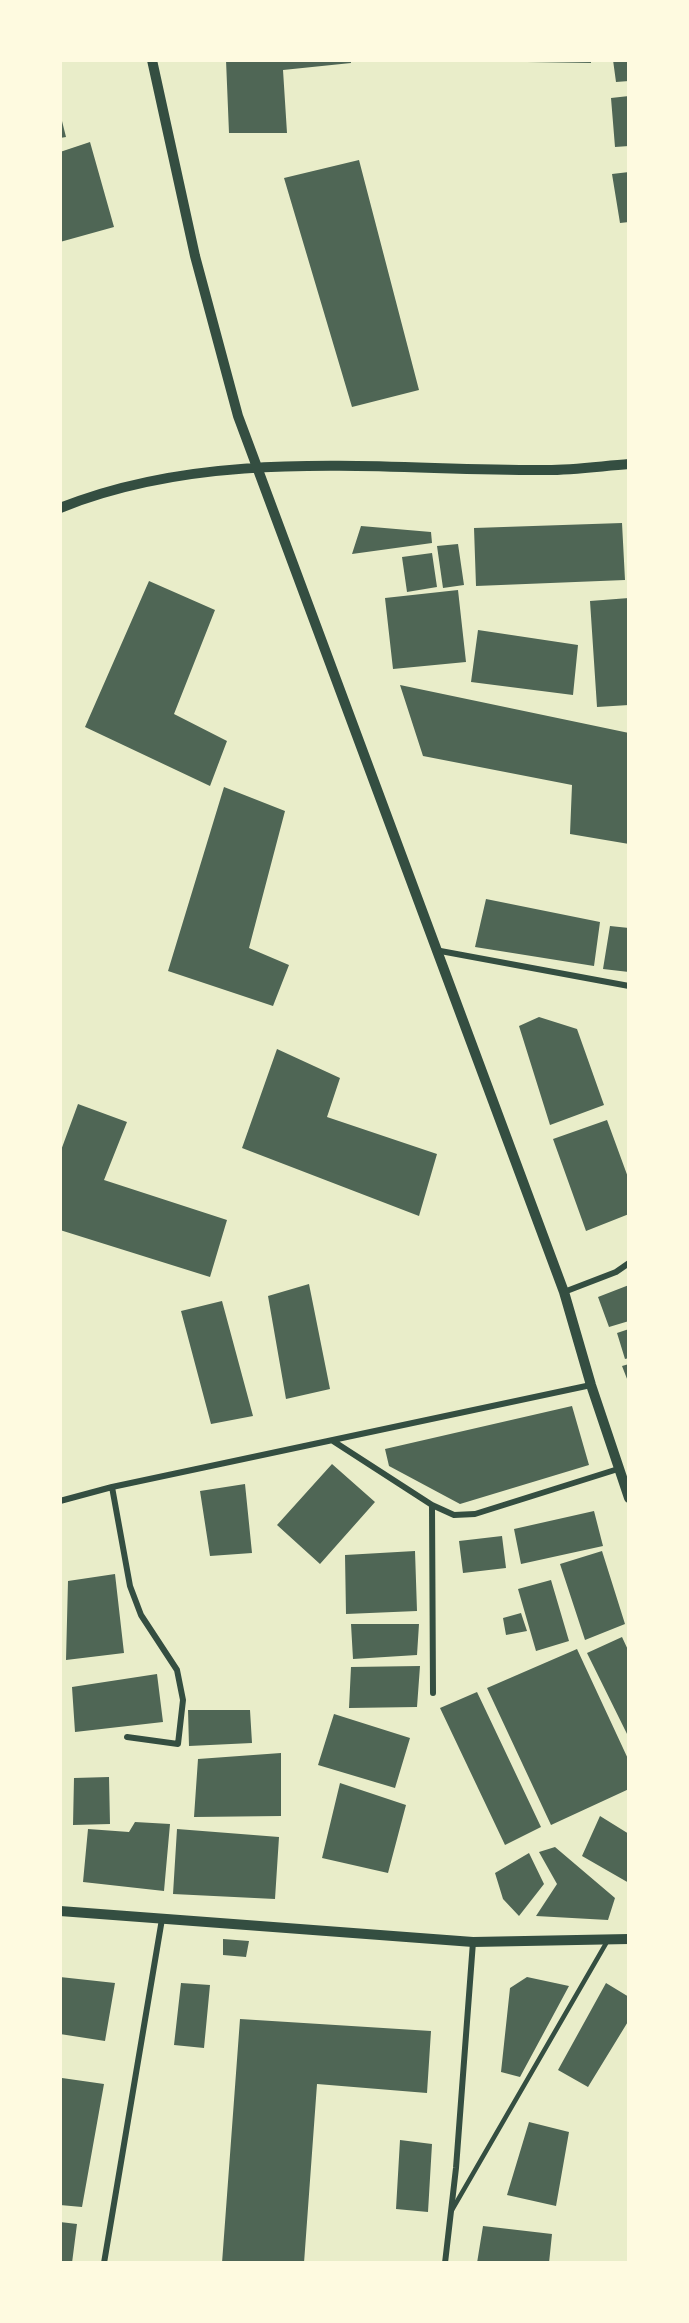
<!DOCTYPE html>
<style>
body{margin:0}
#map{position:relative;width:689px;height:2323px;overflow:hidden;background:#e9edc9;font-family:"PT Sans",sans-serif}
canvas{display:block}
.frame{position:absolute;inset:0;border:62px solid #fefae0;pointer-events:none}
</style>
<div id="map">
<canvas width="689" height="2323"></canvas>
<div class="frame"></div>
</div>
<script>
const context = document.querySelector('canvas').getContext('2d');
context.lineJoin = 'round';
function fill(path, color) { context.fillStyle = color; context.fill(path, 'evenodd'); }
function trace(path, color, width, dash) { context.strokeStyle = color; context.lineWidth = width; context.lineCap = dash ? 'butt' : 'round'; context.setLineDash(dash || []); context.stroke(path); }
fill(new Path2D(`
 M 226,60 L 351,60 L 351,63 L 283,70 L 287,133 L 229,133 Z
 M 526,60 L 591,60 L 591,63 L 527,62 Z
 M 613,60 L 629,60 L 629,81 L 616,82 Z
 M 629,96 L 629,146 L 615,147 L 611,98 Z
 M 60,113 L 66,137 L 60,138 Z
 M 90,142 L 114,227 L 60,242 L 60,152 Z
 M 359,160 L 419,390 L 352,407 L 284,178 Z
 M 629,172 L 629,222 L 620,223 L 612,174 Z
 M 622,523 L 625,580 L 476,586 L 474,528 Z
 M 361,526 L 431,532 L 432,543 L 352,554 Z
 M 458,544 L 464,585 L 443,588 L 437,546 Z
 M 432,553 L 437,587 L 407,592 L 402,557 Z
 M 149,581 L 215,610 L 174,714 L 227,741 L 210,786 L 85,727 Z
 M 458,590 L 466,662 L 393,669 L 385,598 Z
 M 629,598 L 629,705 L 597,707 L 590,601 Z
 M 478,630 L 578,645 L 573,695 L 471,682 Z
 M 400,685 L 629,733 L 629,844 L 570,834 L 572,785 L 423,756 Z
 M 224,787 L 285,811 L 249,948 L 289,965 L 273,1006 L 168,971 Z
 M 486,899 L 600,922 L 594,966 L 475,947 Z
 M 610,926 L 629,928 L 629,972 L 603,969 Z
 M 539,1017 L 577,1029 L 604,1105 L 550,1125 L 519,1026 Z
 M 277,1049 L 340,1078 L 327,1117 L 437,1154 L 419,1216 L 242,1148 Z
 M 78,1104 L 127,1122 L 104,1180 L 227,1220 L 210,1277 L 60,1230 L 60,1153 Z
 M 607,1120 L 629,1180 L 629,1214 L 586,1231 L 553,1139 Z
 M 309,1284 L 330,1389 L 286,1399 L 268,1296 Z
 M 629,1285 L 629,1321 L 609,1327 L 598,1297 Z
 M 222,1301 L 253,1416 L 211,1424 L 181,1311 Z
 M 629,1329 L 629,1358 L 625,1359 L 617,1333 Z
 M 629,1364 L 629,1384 L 622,1366 Z
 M 572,1406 L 589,1465 L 460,1504 L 389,1466 L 385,1449 Z
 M 332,1464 L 375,1502 L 320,1564 L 277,1525 Z
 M 245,1484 L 252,1553 L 210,1556 L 200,1491 Z
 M 594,1511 L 603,1546 L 521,1564 L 514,1529 Z
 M 502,1536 L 506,1568 L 463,1573 L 459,1541 Z
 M 415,1551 L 417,1611 L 346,1614 L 345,1555 Z
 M 602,1551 L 625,1624 L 585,1640 L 560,1564 Z
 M 115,1574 L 124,1653 L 66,1660 L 68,1581 Z
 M 551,1580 L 569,1641 L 536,1651 L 518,1589 Z
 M 521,1613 L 527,1631 L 506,1635 L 503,1618 Z
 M 351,1624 L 419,1624 L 417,1655 L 353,1659 Z
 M 622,1637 L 629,1652 L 629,1738 L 587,1653 Z
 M 577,1649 L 629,1761 L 629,1789 L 551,1825 L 487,1688 Z
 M 420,1666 L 417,1707 L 349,1708 L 351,1667 Z
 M 157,1674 L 163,1722 L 75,1732 L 72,1687 Z
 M 477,1692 L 541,1827 L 505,1845 L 440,1708 Z
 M 188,1710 L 250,1710 L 252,1743 L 189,1746 Z
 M 334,1714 L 410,1738 L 395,1788 L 318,1765 Z
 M 281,1753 L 281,1816 L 194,1817 L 198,1759 Z
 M 109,1777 L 110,1824 L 73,1825 L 74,1778 Z
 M 340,1783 L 406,1805 L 388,1873 L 322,1858 Z
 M 600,1816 L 629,1834 L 629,1883 L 582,1856 Z
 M 135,1822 L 170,1824 L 164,1891 L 83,1882 L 88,1829 L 129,1832 Z
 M 177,1829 L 279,1837 L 275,1899 L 173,1894 Z
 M 555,1847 L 615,1898 L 608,1920 L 536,1916 L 557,1884 L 539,1852 Z
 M 529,1853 L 544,1884 L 519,1916 L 503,1899 L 495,1873 Z
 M 223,1939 L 249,1941 L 246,1957 L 223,1955 Z
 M 60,1977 L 115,1983 L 105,2041 L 60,2034 Z
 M 527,1977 L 569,1986 L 520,2077 L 501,2072 L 510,1988 Z
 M 181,1983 L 210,1985 L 204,2048 L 174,2045 Z
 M 606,1983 L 629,1997 L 629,2020 L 588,2087 L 558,2070 Z
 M 240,2019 L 431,2031 L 427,2093 L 317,2084 L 304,2263 L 222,2263 Z
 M 62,2078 L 104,2084 L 82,2207 L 60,2205 Z
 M 529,2122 L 569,2132 L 556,2206 L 507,2195 Z
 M 400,2140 L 432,2144 L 428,2212 L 396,2209 Z
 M 60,2222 L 77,2224 L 72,2263 L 60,2263 Z
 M 483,2226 L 552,2234 L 549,2263 L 477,2263 Z`), '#4f6655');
trace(new Path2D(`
 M 452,2210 L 608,1940`), '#344e41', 4.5);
trace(new Path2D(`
 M 435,950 L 629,986
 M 564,1292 L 616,1272 L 629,1263
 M 333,1441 L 432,1505 L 454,1515 L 475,1514 L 618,1469
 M 112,1487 L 130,1586 L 141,1615 L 177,1670 L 183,1700 L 178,1744 L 127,1737
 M 60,1501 L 112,1487 L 591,1385
 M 432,1505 L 433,1693
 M 104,2263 L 162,1919
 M 445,2263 L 456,2168 L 473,1942`), '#344e41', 6);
trace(new Path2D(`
 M 152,60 L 195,256 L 238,416 L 564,1292 L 591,1385 L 629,1498
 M 60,508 C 214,446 385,471 547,470 C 574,470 602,466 629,464
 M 60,1911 L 473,1942 L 629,1939`), '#344e41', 10);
</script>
